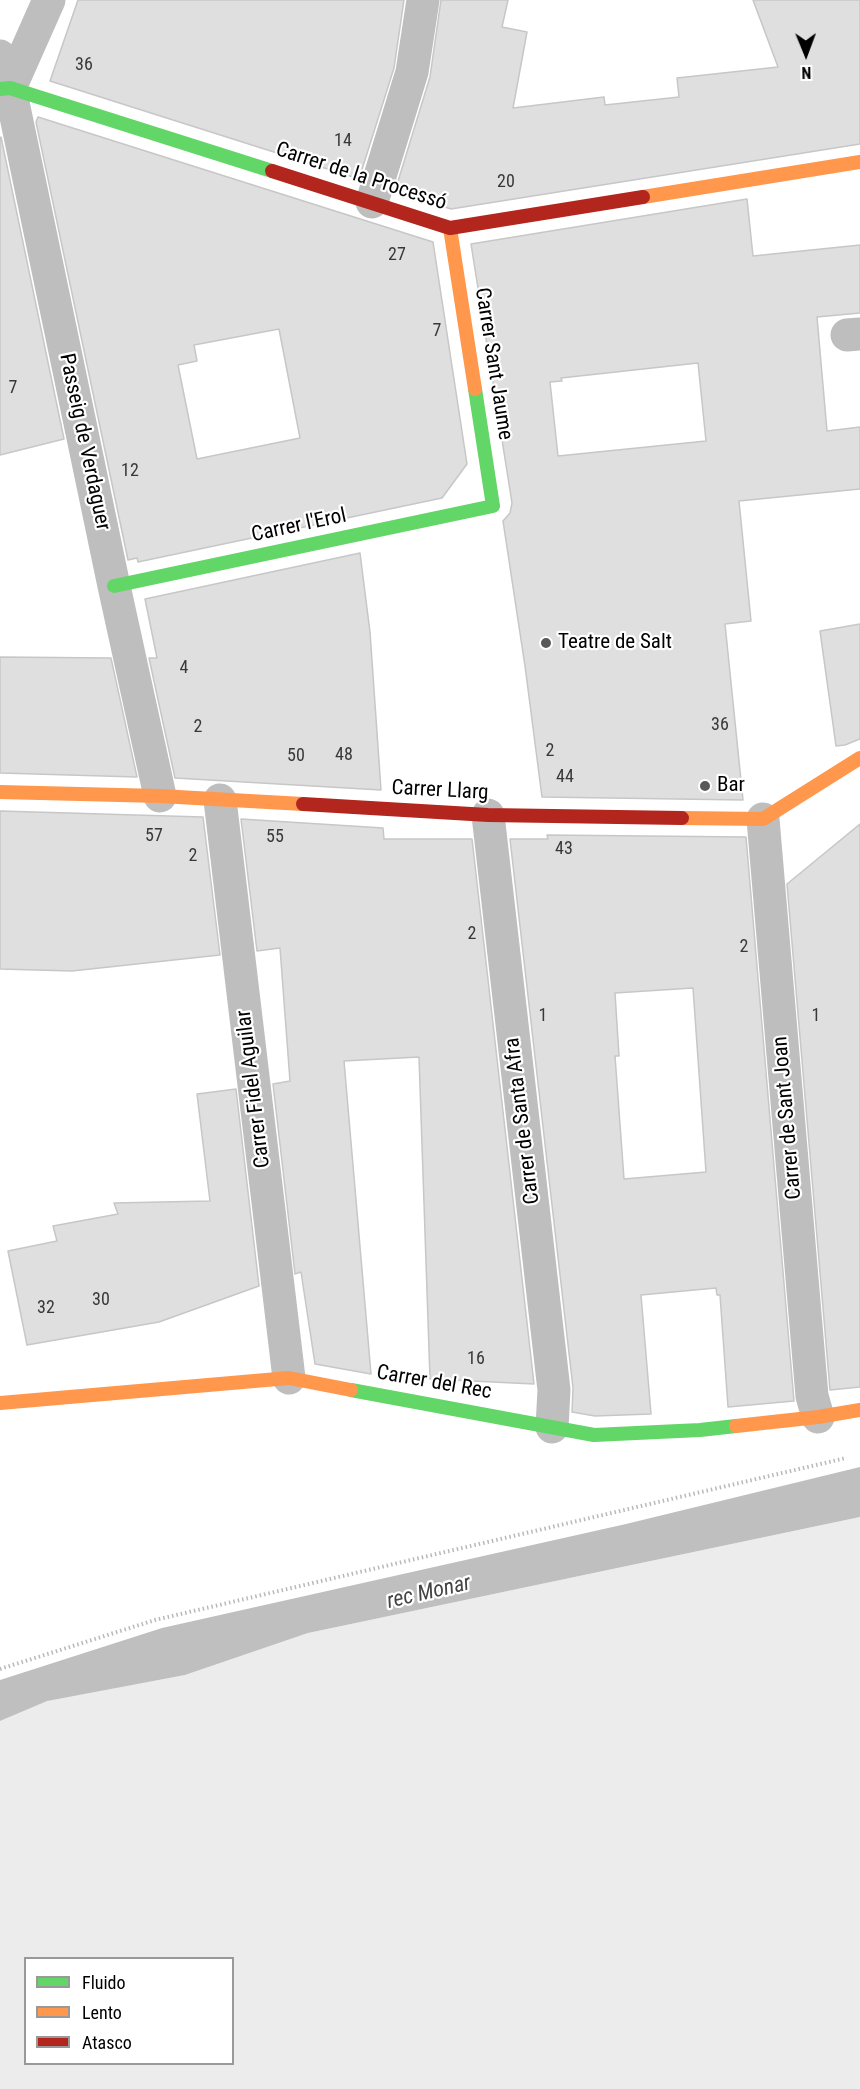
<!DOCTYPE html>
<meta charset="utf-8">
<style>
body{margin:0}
#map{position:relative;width:860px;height:2089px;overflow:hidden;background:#fff;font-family:"Roboto Condensed",sans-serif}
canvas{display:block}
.legend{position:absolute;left:24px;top:1957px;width:210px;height:108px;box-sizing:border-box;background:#fff;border:2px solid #999;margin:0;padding:8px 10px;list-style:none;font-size:18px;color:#000}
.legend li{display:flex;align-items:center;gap:12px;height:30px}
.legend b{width:30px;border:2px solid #999}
.north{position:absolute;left:776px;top:24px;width:60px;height:60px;-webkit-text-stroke:4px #fff;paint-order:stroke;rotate:179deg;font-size:16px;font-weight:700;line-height:24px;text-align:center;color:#000}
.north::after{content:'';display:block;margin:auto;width:21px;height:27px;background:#000;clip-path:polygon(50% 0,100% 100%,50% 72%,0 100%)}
</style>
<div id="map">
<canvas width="860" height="2089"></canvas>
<ul class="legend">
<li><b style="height:8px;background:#63d668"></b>Fluido</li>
<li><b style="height:8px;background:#ff974d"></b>Lento</li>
<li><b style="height:8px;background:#b3261e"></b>Atasco</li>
</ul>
<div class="north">N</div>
</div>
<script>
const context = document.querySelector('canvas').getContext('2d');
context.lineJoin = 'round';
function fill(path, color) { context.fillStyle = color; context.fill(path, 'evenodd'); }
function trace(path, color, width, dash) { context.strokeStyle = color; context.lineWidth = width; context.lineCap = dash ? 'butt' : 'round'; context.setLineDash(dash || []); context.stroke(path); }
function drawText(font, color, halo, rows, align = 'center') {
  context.font = font + ' "Roboto Condensed",sans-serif'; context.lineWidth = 4.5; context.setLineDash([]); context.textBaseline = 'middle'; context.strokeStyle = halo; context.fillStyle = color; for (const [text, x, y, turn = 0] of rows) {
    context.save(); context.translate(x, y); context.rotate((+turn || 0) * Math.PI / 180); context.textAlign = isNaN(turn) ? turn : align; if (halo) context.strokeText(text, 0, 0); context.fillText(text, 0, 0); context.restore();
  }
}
fill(new Path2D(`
 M 860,1517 L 860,2089 L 0,2089 L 0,1721 L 47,1700 L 185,1675 L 308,1633 ZM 26,1958 L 232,1958 L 232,2064 L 26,2064 Z`), '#ececec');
fill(new Path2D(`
 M 860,1467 L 860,1517 L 308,1633 L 185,1675 L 47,1701 L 0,1721 L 0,1680 L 162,1628 L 626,1524 Z`), '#bfbfbf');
const building = new Path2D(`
 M 78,0 L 404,0 L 394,68 L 359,179 L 50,81 Z
 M 441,0 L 508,0 L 502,27 L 527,32 L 513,108 L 604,97 L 605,105 L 679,97 L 677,78 L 778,67 L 753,0 L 860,0 L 860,144 L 451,209 L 395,191 L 430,77 Z
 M 38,117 L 433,242 L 467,464 L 442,498 L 138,562 L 137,558 L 128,560 L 36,122 ZM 279,329 L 300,438 L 197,459 L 178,365 L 197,361 L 194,345 Z
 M 1,137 L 64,439 L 0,455 L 0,138 Z
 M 747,199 L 753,256 L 860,245 L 860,313 L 817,317 L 827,431 L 860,427 L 860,489 L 739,501 L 751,621 L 725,624 L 743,800 L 542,797 L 525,666 L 503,521 L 510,513 L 512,503 L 471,244 ZM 698,363 L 706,441 L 558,456 L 550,382 L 562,381 L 561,378 Z
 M 360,553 L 370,632 L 381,790 L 175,778 L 149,658 L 157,658 L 145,599 Z
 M 860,624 L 860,739 L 845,745 L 836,746 L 820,631 Z
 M 0,657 L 111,658 L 137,777 L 0,773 Z
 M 0,811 L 203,817 L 220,955 L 72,971 L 0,969 Z
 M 241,819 L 383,828 L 384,839 L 472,839 L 534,1384 L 430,1379 L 419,1057 L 344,1061 L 371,1374 L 315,1364 L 301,1272 L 295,1274 L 273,1084 L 290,1081 L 280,948 L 257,951 Z
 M 860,824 L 860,1387 L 830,1390 L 787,884 Z
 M 547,835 L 746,837 L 794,1401 L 728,1407 L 720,1295 L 717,1295 L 716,1288 L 641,1295 L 651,1414 L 595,1416 L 572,1412 L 573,1388 L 510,839 L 548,839 ZM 693,988 L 706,1172 L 624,1179 L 615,1056 L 619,1056 L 615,993 Z
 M 236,1089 L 259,1286 L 159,1322 L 27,1345 L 8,1251 L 57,1241 L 53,1226 L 118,1214 L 114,1203 L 210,1201 L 197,1094 Z`);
fill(building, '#dfdfdf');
trace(building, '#c7c7c7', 1.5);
trace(new Path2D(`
 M 0,1669 L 155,1620 L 846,1458`), '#b9b9b9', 4, [1.5, 3]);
trace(new Path2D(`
 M 0,56 L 10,88 L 114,586 L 160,796
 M 10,88 L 49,0
 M 372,202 L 412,72 L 423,0
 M 847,335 L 860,334
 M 220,800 L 289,1378
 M 488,815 L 554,1390 L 552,1427
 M 763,819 L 812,1396 L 818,1417`), '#bebebe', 33);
trace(new Path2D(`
 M 0,89 L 10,88 L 272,171
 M 114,586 L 493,506 L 475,389
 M 351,1390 L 594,1435 L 700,1430 L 736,1426`), '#63d668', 14);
trace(new Path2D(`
 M 643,197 L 860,162
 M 450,228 L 475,389
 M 0,792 L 160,796 L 303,804
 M 682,818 L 763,819 L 860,758
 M 0,1403 L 289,1378 L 351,1390
 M 736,1426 L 818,1417 L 860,1410`), '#ff974d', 14);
trace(new Path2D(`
 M 272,171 L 450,228 L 643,197
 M 303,804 L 488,815 L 682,818`), '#b3261e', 14);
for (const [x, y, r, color] of [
 [546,643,6,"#595959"],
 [705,786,6,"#595959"]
]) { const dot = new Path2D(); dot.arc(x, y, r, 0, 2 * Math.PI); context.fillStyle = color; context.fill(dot); trace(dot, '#fff', 2); }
drawText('18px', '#383838', null, [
 ["36",84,65],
 ["14",343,141],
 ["20",506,182],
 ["27",397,255],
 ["7",437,331],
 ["7",13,388],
 ["12",130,471],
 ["4",184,668],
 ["36",720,725],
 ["2",198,727],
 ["2",550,751],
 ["48",344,755],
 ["50",296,756],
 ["44",565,777],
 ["57",154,836],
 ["55",275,837],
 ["43",564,849],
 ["2",193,856],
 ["2",472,934],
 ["2",744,947],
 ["1",543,1016],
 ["1",816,1016],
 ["30",101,1300],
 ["32",46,1308],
 ["16",476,1359]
]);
drawText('21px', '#000', '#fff', [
 ["Carrer de la Processó",361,177,18],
 ["Carrer Sant Jaume",493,364,81],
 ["Passeig de Verdaguer",84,442,78],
 ["Carrer l'Erol",299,526,-12],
 ["Carrer Llarg",440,791,3],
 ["Carrer Fidel Aguilar",254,1089,-97],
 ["Carrer de Sant Joan",788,1118,-95],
 ["Carrer de Santa Afra",523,1121,-97],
 ["Carrer del Rec",434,1383,10]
]);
drawText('21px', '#000', '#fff', [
 ["Teatre de Salt",558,643],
 ["Bar",717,786]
], 'left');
drawText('italic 22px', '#444', '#fff', [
 ["rec Monar",429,1593,-13]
]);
</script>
